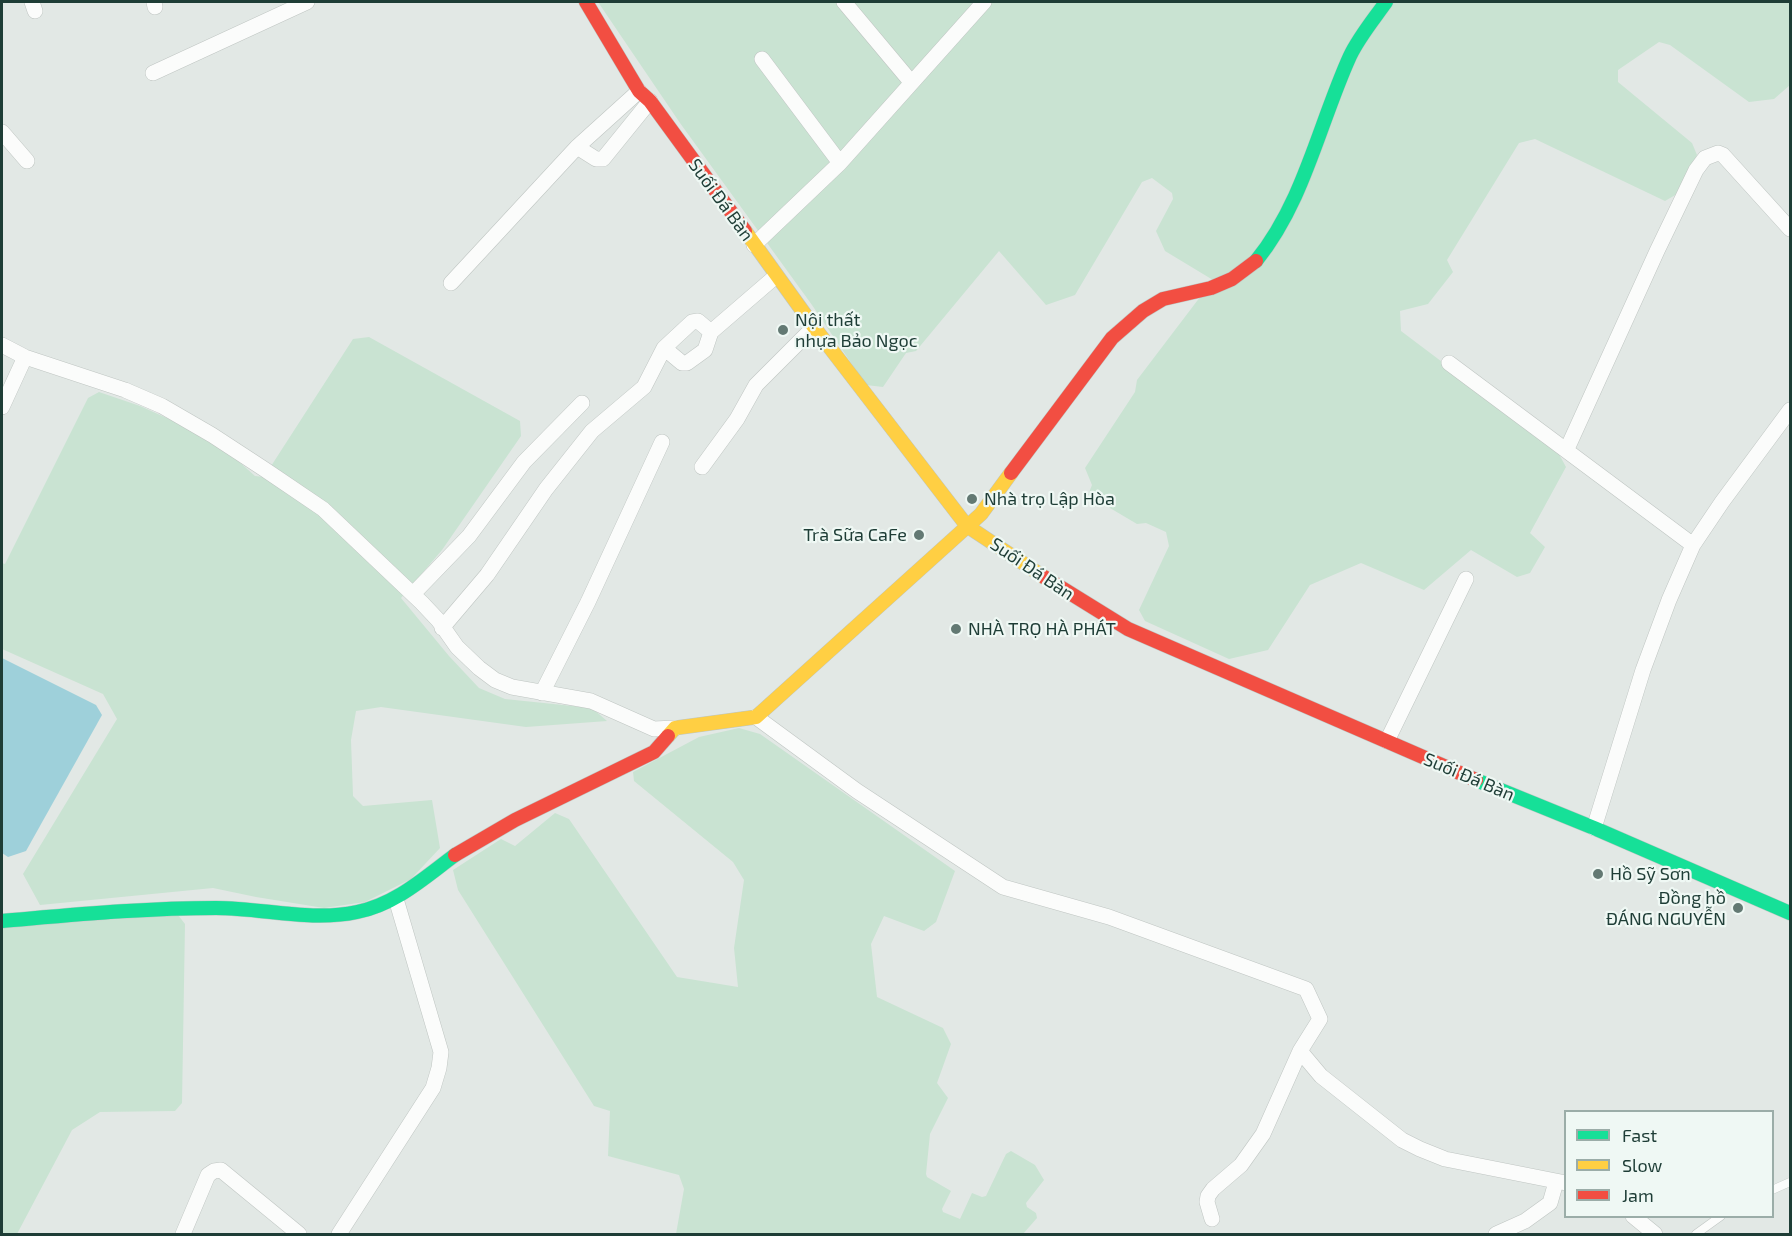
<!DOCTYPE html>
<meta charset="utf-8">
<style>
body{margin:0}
#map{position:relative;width:1792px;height:1236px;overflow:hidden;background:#e2e8e5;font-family:"Exo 2",sans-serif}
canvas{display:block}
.frame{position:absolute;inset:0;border:3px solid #1e3d36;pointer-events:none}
.legend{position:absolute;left:1564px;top:1110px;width:210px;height:108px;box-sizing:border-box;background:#eff8f4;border:2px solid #9bada8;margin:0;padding:8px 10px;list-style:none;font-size:18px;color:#1e3d36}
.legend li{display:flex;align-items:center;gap:12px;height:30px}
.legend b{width:30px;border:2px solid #9bada8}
</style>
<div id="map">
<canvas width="1792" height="1236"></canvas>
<div class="frame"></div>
<ul class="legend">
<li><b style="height:8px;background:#16e098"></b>Fast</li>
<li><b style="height:8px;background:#ffcf43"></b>Slow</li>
<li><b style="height:8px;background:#f24e42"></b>Jam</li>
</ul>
</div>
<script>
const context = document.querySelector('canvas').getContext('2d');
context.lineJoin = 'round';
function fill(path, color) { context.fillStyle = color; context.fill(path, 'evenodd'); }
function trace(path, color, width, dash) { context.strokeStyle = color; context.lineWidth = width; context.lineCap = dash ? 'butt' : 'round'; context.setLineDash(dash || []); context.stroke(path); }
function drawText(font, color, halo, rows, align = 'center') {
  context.font = font + ' "Exo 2",sans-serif'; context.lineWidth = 4.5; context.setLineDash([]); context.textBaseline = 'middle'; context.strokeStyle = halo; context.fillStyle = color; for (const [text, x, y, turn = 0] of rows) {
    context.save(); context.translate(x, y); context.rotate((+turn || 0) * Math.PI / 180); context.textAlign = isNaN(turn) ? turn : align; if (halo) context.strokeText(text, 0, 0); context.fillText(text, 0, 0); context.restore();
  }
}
fill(new Path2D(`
 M 598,2 L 1790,2 L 1790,85 L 1774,99 L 1749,102 L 1670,45 L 1659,42 L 1618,70 L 1618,82 L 1692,143 L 1697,155 L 1677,194 L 1665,201 L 1535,139 L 1519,143 L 1447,260 L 1453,272 L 1428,304 L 1400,311 L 1401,331 L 1555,447 L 1566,467 L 1530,533 L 1545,547 L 1530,573 L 1517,577 L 1471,550 L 1424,590 L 1361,563 L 1310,585 L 1268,650 L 1229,659 L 1145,621 L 1139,610 L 1169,546 L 1166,532 L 1146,523 L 1137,524 L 1088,495 L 1092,485 L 1085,468 L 1135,392 L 1137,380 L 1213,280 L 1165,251 L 1156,231 L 1173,199 L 1172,193 L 1152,178 L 1142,182 L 1075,295 L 1046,305 L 999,251 L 916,351 L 906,353 L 883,387 L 866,385 L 812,305 L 680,123 Z
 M 369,337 L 520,421 L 521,436 L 442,550 L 401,598 L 449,656 L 479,688 L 505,699 L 592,708 L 607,721 L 526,727 L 381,707 L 356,711 L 351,740 L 353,796 L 363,806 L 432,800 L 440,848 L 411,879 L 365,902 L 324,908 L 256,897 L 213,888 L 40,905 L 23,874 L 117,719 L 103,694 L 2,649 L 2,563 L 5,564 L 88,398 L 99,392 L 140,406 L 189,428 L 236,459 L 255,476 L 264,477 L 353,339 Z
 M 739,728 L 760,734 L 955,871 L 936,922 L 924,931 L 884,916 L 871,944 L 877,997 L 943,1028 L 951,1044 L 937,1083 L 948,1098 L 930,1134 L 926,1174 L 927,1177 L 951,1191 L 942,1209 L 943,1212 L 960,1219 L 972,1193 L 982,1197 L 986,1196 L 1006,1154 L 1011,1151 L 1035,1165 L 1044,1180 L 1026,1203 L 1027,1207 L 1036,1213 L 1037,1218 L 1023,1234 L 676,1234 L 684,1189 L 679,1175 L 608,1156 L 610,1111 L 594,1106 L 458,890 L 453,870 L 501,839 L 515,846 L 555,813 L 569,819 L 677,977 L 738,987 L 734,948 L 744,880 L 733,862 L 634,781 L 633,772 L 699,737 Z
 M 178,915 L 185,924 L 182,1103 L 175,1111 L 100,1112 L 72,1130 L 17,1234 L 2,1234 L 2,927 Z`), '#c9e3d2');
fill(new Path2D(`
 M 2,658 L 96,705 L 102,715 L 26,851 L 8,857 L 2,853 Z`), '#9ed0da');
const lane = new Path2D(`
 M 1772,1190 L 1790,1182
 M 1696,1234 L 1721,1216`);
const street = new Path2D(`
 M 32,2 L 35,11
 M 154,2 L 155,7
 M 844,2 L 911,82
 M 762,59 L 840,163
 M 153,73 L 307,2
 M 2,132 L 27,161
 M 577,147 L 596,159 L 603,159 L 650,101
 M 754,245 L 840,163 L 984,2
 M 451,283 L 577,147 L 639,91
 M 2,345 L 25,357 L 125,390 L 162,406 L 212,435 L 264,469 L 323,509 L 422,603 L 438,620 L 457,647 L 479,668 L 495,680 L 512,687 L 591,701 L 654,729 L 675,728
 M 664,348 L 682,363 L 687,363 L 705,350 L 711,332 L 776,276
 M 1449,363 L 1693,545
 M 2,407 L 25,357
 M 1567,449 L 1657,251 L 1696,170 L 1705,158 L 1718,153 L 1723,155 L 1790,229
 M 702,467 L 737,419 L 756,385 L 814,327
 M 413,594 L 469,536 L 524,462 L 582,403
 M 442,628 L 487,575 L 546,489 L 592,431 L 644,387 L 664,348 L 692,322 L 698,321 L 711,332
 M 542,693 L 588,602 L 662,442
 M 756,717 L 857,791 L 1003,887 L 1109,917 L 1306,989 L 1320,1019 L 1300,1051 L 1321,1076 L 1402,1140 L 1420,1149 L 1445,1159 L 1566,1183
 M 1387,741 L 1466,579
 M 1594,828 L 1643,670 L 1669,600 L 1693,545 L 1722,502 L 1790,410
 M 1633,1216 L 1655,1234
 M 1212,1219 L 1207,1202 L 1208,1196 L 1213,1189 L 1241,1165 L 1263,1134 L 1300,1051
 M 183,1234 L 208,1175 L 214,1171 L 221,1170 L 299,1234
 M 339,1234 L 433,1088 L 439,1068 L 441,1052 L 396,899
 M 1496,1234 L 1525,1221 L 1550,1203 L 1556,1182`);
const fast = new Path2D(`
 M 1256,261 C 1304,202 1319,124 1350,56 C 1359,37 1374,19 1386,2
 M 1476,780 L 1594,828 L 1790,913
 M 2,921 C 73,915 144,908 216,908 C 263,908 311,922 357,912 C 396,904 424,878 455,855`);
const slow = new Path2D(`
 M 745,231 L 814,327 L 967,526 L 1044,577
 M 668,736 L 675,728 L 756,717 L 981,514 L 1011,473`);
const jam = new Path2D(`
 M 586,2 L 639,91 L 650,101 L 745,231
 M 1011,473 L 1112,338 L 1143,311 L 1163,299 L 1211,288 L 1232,279 L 1256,261
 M 1044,577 L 1128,629 L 1476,780
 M 455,855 L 515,820 L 654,752 L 668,736`);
trace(lane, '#bfc5c2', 9);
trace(street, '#bfc5c2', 16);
trace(fast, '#bdc6c3', 15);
trace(slow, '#bdc6c3', 15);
trace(jam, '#bdc6c3', 15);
trace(lane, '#fbfcfb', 8);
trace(street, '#fbfcfb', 15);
trace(fast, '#16e098', 14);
trace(slow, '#ffcf43', 14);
trace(jam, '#f24e42', 14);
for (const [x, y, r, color] of [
 [783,330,6,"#637973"],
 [972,499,6,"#637973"],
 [919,535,6,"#637973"],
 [956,629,6,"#637973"],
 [1598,874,6,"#637973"],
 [1738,908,6,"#637973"]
]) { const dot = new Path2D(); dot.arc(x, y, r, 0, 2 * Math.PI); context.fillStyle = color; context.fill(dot); trace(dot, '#eff8f4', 2); }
drawText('18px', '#1e3d36', '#eff8f4', [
 ["Suối Đá Bàn",721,200,54],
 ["Suối Đá Bàn",1032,569,34],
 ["Suối Đá Bàn",1469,777,23]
]);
drawText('18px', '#1e3d36', '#eff8f4', [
 ["Nội thất",795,320],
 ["nhựa Bảo Ngọc",795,341],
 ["Nhà trọ Lập Hòa",984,499],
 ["Trà Sữa CaFe",907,535,"right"],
 ["NHÀ TRỌ HÀ PHÁT",968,629],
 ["Hồ Sỹ Sơn",1610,874],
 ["Đồng hồ",1726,898,"right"],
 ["ĐÁNG NGUYỄN",1726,919,"right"]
], 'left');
</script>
